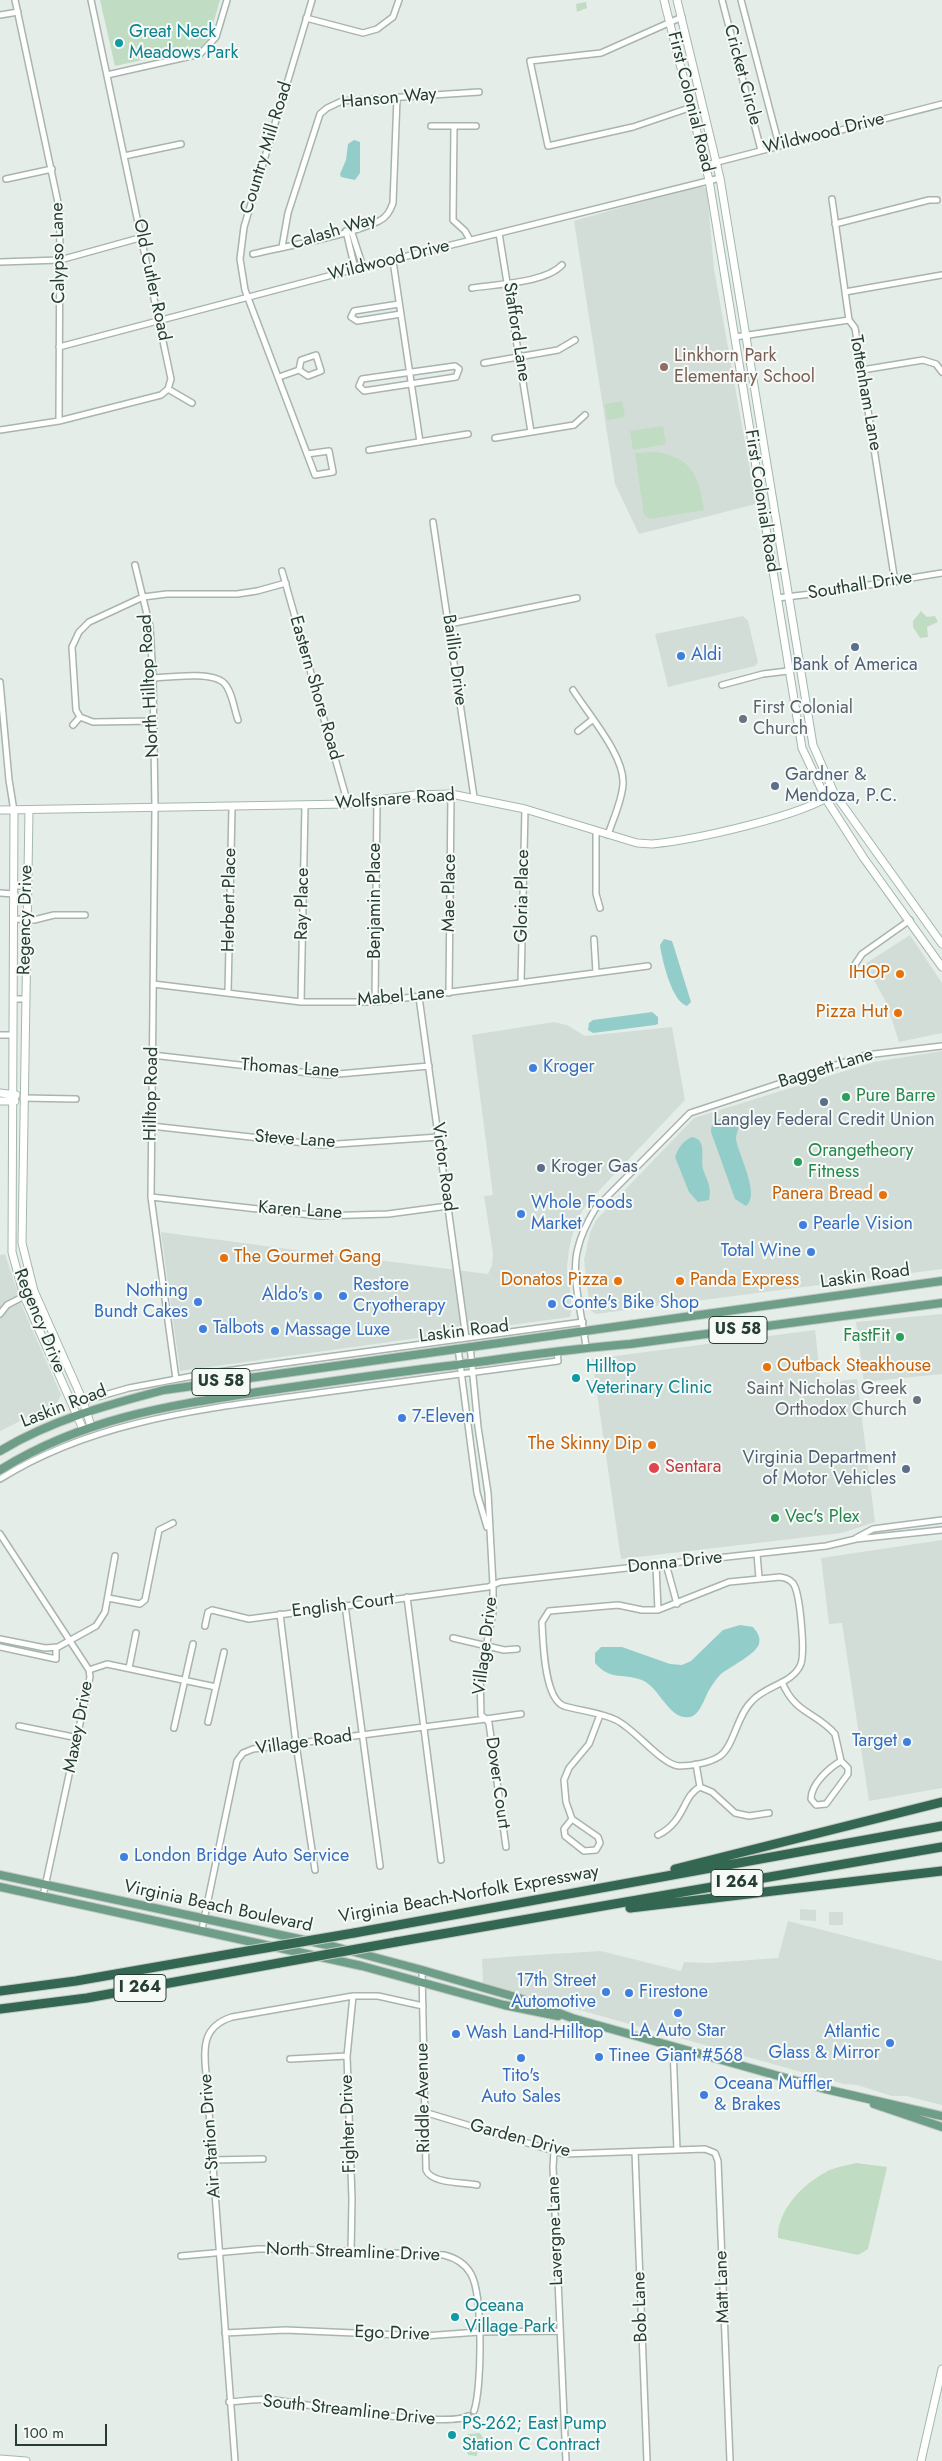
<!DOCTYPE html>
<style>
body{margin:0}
#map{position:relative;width:942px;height:2461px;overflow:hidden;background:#e5ede8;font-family:Jost,sans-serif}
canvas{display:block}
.scale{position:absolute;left:15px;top:2424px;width:92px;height:22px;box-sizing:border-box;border:2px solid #263d32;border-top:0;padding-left:6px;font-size:15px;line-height:18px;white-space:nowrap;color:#263d32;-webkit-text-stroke:4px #f6faf7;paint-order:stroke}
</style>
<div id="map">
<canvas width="942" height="2461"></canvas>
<div class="scale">100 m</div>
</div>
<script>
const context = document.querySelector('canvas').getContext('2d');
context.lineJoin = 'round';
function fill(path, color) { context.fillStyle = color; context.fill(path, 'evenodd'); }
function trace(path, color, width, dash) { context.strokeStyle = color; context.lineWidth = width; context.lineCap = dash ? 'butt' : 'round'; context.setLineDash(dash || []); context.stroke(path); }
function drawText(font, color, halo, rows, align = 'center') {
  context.font = font + ' Jost,sans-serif'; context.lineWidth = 4; context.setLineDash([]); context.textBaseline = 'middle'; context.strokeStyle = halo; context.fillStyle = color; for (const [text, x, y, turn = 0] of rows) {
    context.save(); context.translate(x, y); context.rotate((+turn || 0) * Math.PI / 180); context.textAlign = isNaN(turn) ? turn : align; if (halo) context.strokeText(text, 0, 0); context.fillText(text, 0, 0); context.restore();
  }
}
fill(new Path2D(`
 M 699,185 L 707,189 L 714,269 L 756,504 L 639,534 L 615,484 L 574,221 Z
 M 743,616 L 748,621 L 758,662 L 755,666 L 668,687 L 655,634 Z
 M 910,935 L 942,983 L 942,1033 L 899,1042 L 887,1004 L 865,964 Z
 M 554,1022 L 567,1025 L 585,1036 L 672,1027 L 685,1100 L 592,1198 L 582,1211 L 572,1236 L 569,1249 L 567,1266 L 572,1307 L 570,1317 L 180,1371 L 161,1232 L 377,1261 L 379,1272 L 378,1260 L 488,1274 L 492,1265 L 493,1253 L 484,1196 L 493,1195 L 472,1035 Z
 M 942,1051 L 942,1269 L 596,1314 L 590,1310 L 584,1260 L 590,1233 L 596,1220 L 694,1118 L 874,1062 Z
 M 5,1254 L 22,1306 L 61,1395 L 57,1403 L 0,1431 L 0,1255 Z
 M 942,1314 L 942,1374 L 864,1382 L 856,1322 Z
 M 815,1330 L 821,1383 L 857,1379 L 875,1522 L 842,1533 L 621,1559 L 592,1359 Z
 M 942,1540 L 942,1788 L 869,1801 L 842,1623 L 829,1624 L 821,1558 Z
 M 800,1909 L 816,1910 L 816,1921 L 800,1920 Z
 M 829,1912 L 843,1912 L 843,1925 L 829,1925 Z
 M 788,1921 L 942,1961 L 942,2105 L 906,2096 L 892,2096 L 857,2085 L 844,2084 L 483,1983 L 482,1959 L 519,1956 L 601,1951 L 681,1971 L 684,1962 L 709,1963 L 778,1958 Z`), '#d3ddd7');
fill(new Path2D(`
 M 100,0 L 220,0 L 209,38 L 201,47 L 115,66 Z
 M 586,2 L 587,8 L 577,12 L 576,4 Z
 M 622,401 L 625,417 L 607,420 L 605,404 Z
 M 663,426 L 666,444 L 633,450 L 630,431 Z
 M 657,452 C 692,458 699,476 704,510 L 650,519 L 644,515 L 635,453 Z
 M 921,611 L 927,617 L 935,616 L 938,622 L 927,627 L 928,637 L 920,638 L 913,627 L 913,621 Z
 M 856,2163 L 887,2167 L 868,2249 L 858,2255 L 778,2238 C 777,2210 803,2184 826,2172 C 834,2167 846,2166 856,2163 Z
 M 468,2434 L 480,2433 L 485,2442 L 483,2445 L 478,2447 L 477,2456 L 468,2455 L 464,2439 Z`), '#c0dcc2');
fill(new Path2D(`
 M 354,140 L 360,142 L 360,173 L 355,180 L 341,177 L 340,174 L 346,160 L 348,144 Z
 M 664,939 L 672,941 L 674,947 L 691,1002 L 687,1006 C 672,1002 662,960 660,945 Z
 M 652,1012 L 658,1017 L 658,1024 L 655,1025 L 593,1033 L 588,1030 L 589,1023 L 593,1020 Z
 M 732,1116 L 740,1120 C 740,1127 736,1132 736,1139 C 738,1154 761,1195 746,1206 L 735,1199 L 711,1132 C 711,1119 721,1119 732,1116 Z
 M 692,1137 C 708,1140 700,1158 703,1169 C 707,1181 712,1187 709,1200 L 698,1202 L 689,1192 L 675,1157 C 678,1148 684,1140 692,1137 Z
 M 740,1625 L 753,1627 C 757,1632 761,1637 759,1644 C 756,1654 730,1667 721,1674 C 717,1678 714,1682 711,1687 C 705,1695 701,1715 690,1717 C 670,1721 660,1689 644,1681 C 625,1672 611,1682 595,1663 L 595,1653 L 601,1647 L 622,1647 L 670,1664 L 682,1665 L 691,1661 L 723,1630 Z`), '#93cdc9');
const street = new Path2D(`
 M 15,0 L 60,212 L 59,421
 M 722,0 L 761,150
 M 741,0 L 779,145
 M 0,15 L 18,12
 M 682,17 L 601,53 L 530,61 L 548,146 L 633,127 L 692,107
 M 306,18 L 363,33 L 377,29 L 393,17 L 399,0
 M 107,75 L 200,54 L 216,37 L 227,0
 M 431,126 L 476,126
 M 454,126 L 453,220 L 465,231 L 470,240
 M 124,156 L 181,144
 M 706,165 L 942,104
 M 6,179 L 52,169
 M 832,199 L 849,320
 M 835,224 L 929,200 L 937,200
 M 351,230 L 363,267
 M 346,231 L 355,269
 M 499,233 L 531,432
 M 282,247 L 288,213 L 320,114 L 327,108 L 342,101 L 479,92
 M 253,254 C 291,245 344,237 379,221 C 387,217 390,211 393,203 L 397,98
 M 393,261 L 420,442
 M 0,262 L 60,260 L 143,237
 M 472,288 C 497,284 545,283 562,265
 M 845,292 L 942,275
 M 399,304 L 354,311 L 351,317 L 357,321 L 401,314
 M 735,337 L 849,320 L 855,328 L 895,582
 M 59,347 L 355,269 L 720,178
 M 484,363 L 558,350 L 575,340
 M 455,366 L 459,369 L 456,377 L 364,391 L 359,386 L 362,379 Z
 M 862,370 L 923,360 L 936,364 L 942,372
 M 279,377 L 299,370 L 308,376 L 321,371 L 316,355 L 301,360 L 299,370
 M 168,389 L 192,403
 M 0,430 L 59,421 L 161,395 L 168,389 L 171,379 L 91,0
 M 495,438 L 574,425 L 585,415
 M 369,450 L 468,434
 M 307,454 L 329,451 L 333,472 L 315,475 L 245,290 L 240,259 L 244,227 L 312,0
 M 433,522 L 474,797
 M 135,565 L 150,627 L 153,678 L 155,808 L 151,1197 L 176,1379
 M 282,571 L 348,804
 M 777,598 L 820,593 L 942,573
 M 449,624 L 577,598
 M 153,678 C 170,677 212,671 224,683 C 232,691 234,709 238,720
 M 0,682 L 9,780 L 14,811
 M 722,685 L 763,674 L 788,671
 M 573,690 C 588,714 625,756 623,784 C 622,801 613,819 608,835
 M 154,721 L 93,722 L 80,717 L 76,710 L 72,647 L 79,632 L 89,622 L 143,597 L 167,594 L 237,594 L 257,591 L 286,583
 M 73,725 L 80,717
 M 578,731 L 592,720
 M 596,832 L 596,894 L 600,908
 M 15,886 L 27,886
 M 0,893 L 15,894
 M 15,919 L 34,920 L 54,915 L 85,915
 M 594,939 L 596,972
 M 854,966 L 862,954 L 910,920
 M 521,983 L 525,809
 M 153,984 L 301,1002 L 375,1002 L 648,966
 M 228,993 L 232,807
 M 449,993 L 451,794
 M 419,997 L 466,1338
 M 14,999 L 24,999
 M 301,1002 L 305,806
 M 375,1002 L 377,799
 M 0,1035 L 13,1035
 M 152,1055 L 327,1075 L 429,1066
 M 23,1098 L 76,1099
 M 151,1126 L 323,1145 L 439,1137
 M 151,1197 L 320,1216 L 388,1214 L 448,1206
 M 0,1314 L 7,1305 L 34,1291
 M 470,1346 L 478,1427 L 488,1493 L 493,1585 L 493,1612 L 480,1677 L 481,1715 L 486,1719 L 521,1714
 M 586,1347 C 583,1319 570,1275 578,1248 C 581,1234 588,1221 595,1209 L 690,1113 L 866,1055 L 942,1046
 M 458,1348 L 477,1493 L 487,1527
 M 73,1404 L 129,1388 L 204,1374 L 583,1322
 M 0,1479 C 94,1420 204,1409 311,1394 C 393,1383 476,1372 558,1361 L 557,1352
 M 0,1534 L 89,1670 L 90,1677 L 43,1896
 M 856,1538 L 873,1529 L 942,1520
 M 757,1554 L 759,1578
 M 666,1564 L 677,1604
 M 656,1565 L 658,1610
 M 780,1577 C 787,1578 793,1581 795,1587 C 800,1599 806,1656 800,1666 C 791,1684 765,1686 752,1701 C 737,1715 734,1746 720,1756 C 710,1763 691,1766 679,1766 C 662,1765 635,1729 616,1720 C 599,1712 581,1711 564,1706 C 544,1699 543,1641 542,1622 L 549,1611 L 618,1605 L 642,1610 L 658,1610 L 729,1582 Z
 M 407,1597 L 441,1860
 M 108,1598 L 140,1604 L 145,1600 L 159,1530 L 173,1523
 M 345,1605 L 380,1866
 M 280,1614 L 296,1744 L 315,1870
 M 205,1626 L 208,1612 L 212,1610 L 249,1619 L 256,1618 L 488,1587 L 500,1582 L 826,1546 L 856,1539 L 942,1530
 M 453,1638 L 504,1650 L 517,1649
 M 0,1639 L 45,1648 L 58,1647 L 96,1626 L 105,1612 L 115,1556
 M 0,1647 L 56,1659 L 56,1647
 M 129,1668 L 136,1633
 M 89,1670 L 107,1664 L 216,1687
 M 782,1682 C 795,1714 816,1712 835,1734 L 841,1761
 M 208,1722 L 224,1652
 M 19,1726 L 78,1738
 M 174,1728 L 193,1644
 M 841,1761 L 848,1768 L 848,1774 L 826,1804 L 816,1805 L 811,1799 C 811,1784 829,1768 841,1761 Z
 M 696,1764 L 700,1787
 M 572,1819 L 566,1802 L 564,1780 L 569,1768 L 589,1744 L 600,1715
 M 572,1819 L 598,1837 L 600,1843 L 596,1850 L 584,1851 L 565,1836 L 564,1829 Z
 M 658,1835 C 686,1821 682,1796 700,1787 L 712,1792 L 735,1813 L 749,1816 L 769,1813
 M 202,1929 L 237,1761 L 243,1753 L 253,1749 L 486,1719 L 489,1723 L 506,1847
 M 422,1970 L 426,2170 C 432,2184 463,2182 477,2185
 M 673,2047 L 677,2150
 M 290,2059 L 347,2056
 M 424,2112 L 564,2154 L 705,2149 L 715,2153 L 718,2161 L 730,2461
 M 554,2151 L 553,2167 L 566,2461
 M 635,2152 L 647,2461
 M 212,2160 L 263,2159
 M 351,2252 L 352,2199 L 347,2056 L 353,1996
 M 181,2256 L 258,2249 L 290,2249 L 444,2255 C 456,2258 465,2263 471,2274 C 483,2295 482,2388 474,2411
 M 225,2333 L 285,2330 L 424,2336 L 479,2332 L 559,2331
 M 229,2402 C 244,2401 261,2398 275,2400 C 306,2405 449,2428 468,2416
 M 235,2461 L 207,2085 C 205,2056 197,2028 232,2017 L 353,1996 L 378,1996 L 423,2006`);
const secondary = new Path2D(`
 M 664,0 L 709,180 L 802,748 L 826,799 L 863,857 L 942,967
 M 677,0 L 720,178 L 813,745 L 834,793 L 942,944
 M 0,810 L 348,804 L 415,795 L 451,794 L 525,809 L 637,843 L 652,844 C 693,840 804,816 834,793
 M 14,811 L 12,1252 L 24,1296 L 83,1429
 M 29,811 L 22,1243 L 34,1291 L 83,1401 L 91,1426
 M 0,1093 L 16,1095
 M 0,1101 L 15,1101
 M 0,2459 L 26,2461
 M 921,2461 L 942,2369`);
const primary = new Path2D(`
 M 0,1451 C 51,1420 107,1405 164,1390 L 942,1281
 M 0,1470 C 82,1419 165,1406 258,1392 C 313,1384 368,1376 423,1369 C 492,1361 561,1349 630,1344 L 942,1303
 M 0,1875 L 332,1946 L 422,1970 L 519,1998 L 572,2018 L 825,2089 L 942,2116
 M 0,1887 L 362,1966 L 504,2005 L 558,2016
 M 874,2104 L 942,2127`);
const highway = new Path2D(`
 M 675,1869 L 942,1802
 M 630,1908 L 942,1871
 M 354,1933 L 942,1826
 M 396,1942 L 942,1847
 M 0,1991 L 76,1981 L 236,1953
 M 0,2009 L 87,1998 L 279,1963`);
trace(street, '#a8b5ae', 8);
trace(secondary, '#a4b8ad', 9);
trace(primary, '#c2c9c6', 10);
trace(highway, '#c2c9c6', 11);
trace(street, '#fff', 5);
trace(secondary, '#fff', 7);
trace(primary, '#6e9e87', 8);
trace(highway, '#346752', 9);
const highwayBridge = new Path2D(`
 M 236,1953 L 354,1933
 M 279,1963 L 396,1942`);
trace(highwayBridge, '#c2c9c6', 11, []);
trace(highwayBridge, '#346752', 9);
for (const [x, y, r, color] of [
 [119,43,5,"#0f9aa8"],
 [664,367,5,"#8d6e63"],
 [855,647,5,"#5c6f8a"],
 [681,656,5,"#3f7fe0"],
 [743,719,5,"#6b7280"],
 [775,786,5,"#5c6f8a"],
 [900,974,5,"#e8710a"],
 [898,1013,5,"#e8710a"],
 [533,1068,5,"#3f7fe0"],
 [846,1097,5,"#2e9e5b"],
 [824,1102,5,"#5c6f8a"],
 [798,1162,5,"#2e9e5b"],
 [541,1168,5,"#5c6f8a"],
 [883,1195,5,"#e8710a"],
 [521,1214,5,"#3f7fe0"],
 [803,1225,5,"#3f7fe0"],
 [811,1252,5,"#3f7fe0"],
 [224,1258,5,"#e8710a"],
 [618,1281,5,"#e8710a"],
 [680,1281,5,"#e8710a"],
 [318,1296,5,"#3f7fe0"],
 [343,1296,5,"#3f7fe0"],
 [198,1302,5,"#3f7fe0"],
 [552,1304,5,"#3f7fe0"],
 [203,1329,5,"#3f7fe0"],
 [275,1331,5,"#3f7fe0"],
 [900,1337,5,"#2e9e5b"],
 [767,1367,5,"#e8710a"],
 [576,1378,5,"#0f9aa8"],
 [917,1400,5,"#6b7280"],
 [402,1418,5,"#3f7fe0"],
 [652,1445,5,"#e8710a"],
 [654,1468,6,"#e0444e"],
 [906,1469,5,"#5c6f8a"],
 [775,1518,5,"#2e9e5b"],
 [907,1742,5,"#3f7fe0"],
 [124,1857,5,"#3f7fe0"],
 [606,1992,5,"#3f7fe0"],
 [629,1993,5,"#3f7fe0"],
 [678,2013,5,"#3f7fe0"],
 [456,2034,5,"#3f7fe0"],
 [890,2043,5,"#3f7fe0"],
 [599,2057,5,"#3f7fe0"],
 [521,2058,5,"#3f7fe0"],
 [704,2095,5,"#3f7fe0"],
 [455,2317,5,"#0f9aa8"],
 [452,2435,5,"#0f9aa8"]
]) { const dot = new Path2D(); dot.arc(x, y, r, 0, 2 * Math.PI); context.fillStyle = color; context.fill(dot); trace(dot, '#f6faf7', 2); }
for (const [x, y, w] of [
 [738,1330,58],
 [221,1382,58],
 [737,1883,52],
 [140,1988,52]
]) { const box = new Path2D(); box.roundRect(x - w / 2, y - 13.5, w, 27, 4); context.fillStyle = '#f6faf7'; context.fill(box); trace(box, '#263d32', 1); }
drawText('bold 16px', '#263d32', null, [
 ["US 58",738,1330],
 ["US 58",221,1382],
 ["I 264",737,1883],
 ["I 264",140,1988]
]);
drawText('18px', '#0d838f', '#f6faf7', [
 ["Great Neck",129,33],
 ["Meadows Park",129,54],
 ["Hilltop",586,1368],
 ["Veterinary Clinic",586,1389],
 ["Oceana",465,2307],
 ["Village Park",465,2328],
 ["PS-262; East Pump",462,2425],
 ["Station C Contract",462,2446]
], 'left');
drawText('18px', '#263d32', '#f6faf7', [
 ["Cricket Circle",742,75,75],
 ["Hanson Way",389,99,-5],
 ["First Colonial Road",690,102,76],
 ["Wildwood Drive",824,134,-14],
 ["Country Mill Road",267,148,-73],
 ["Calash Way",334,232,-17],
 ["Calypso Lane",59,253,-91],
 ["Wildwood Drive",389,261,-14],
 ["Old Cutler Road",151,280,78],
 ["Stafford Lane",516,332,81],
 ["Tottenham Lane",865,393,80],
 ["First Colonial Road",761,501,81],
 ["Southall Drive",860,586,-9],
 ["Baillio Drive",454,660,82],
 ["North Hilltop Road",150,686,-93],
 ["Eastern Shore Road",315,688,74],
 ["Wolfsnare Road",395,800,-4],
 ["Mae Place",450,893,-89],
 ["Gloria Place",523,896,-89],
 ["Herbert Place",230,900,-89],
 ["Benjamin Place",376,901,-90],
 ["Ray Place",303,904,-89],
 ["Regency Drive",26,920,-89],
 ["Mabel Lane",401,997,-5],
 ["Thomas Lane",290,1069,4],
 ["Baggett Lane",826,1069,-17],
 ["Hilltop Road",152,1094,-89],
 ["Steve Lane",295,1140,4],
 ["Victor Road",443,1167,82],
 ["Karen Lane",300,1211,4],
 ["Laskin Road",865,1277,-8],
 ["Regency Drive",39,1321,68],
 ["Laskin Road",464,1332,-7],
 ["Laskin Road",64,1407,-21],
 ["Donna Drive",675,1563,-6],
 ["English Court",343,1606,-7],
 ["Village Drive",486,1646,-83],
 ["Maxey Drive",79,1727,-79],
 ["Village Road",304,1743,-8],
 ["Dover Court",497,1783,82],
 ["Virginia Beach-Norfolk Expressway",469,1895,-10],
 ["Virginia Beach Boulevard",218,1907,12],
 ["Riddle Avenue",424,2098,-91],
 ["Fighter Drive",349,2124,-92],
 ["Air Station Drive",211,2136,-94],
 ["Garden Drive",520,2139,15],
 ["Lavergne Lane",556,2231,-92],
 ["North Streamline Drive",353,2253,2],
 ["Matt Lane",723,2287,-92],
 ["Bob Lane",641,2307,-92],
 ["Ego Drive",392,2334,2],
 ["South Streamline Drive",349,2411,6]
]);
drawText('18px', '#785e54', '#f6faf7', [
 ["Linkhorn Park",674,357],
 ["Elementary School",674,378]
], 'left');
drawText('18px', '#366cbe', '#f6faf7', [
 ["Aldi",691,656],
 ["Kroger",543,1068],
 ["Whole Foods",531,1204],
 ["Market",531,1225],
 ["Pearle Vision",813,1225],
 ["Total Wine",801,1252,"right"],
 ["Restore",353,1286],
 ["Cryotherapy",353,1307],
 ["Nothing",188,1292,"right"],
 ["Bundt Cakes",188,1313,"right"],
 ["Aldo's",308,1296,"right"],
 ["Conte's Bike Shop",562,1304],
 ["Talbots",213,1329],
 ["Massage Luxe",285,1331],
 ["7-Eleven",412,1418],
 ["Target",897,1742,"right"],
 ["London Bridge Auto Service",134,1857],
 ["17th Street",596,1982,"right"],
 ["Automotive",596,2003,"right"],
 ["Firestone",639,1993],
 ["LA Auto Star",678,2032,"center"],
 ["Atlantic",880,2033,"right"],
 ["Glass & Mirror",880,2054,"right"],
 ["Wash Land-Hilltop",466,2034],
 ["Tinee Giant #568",609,2057],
 ["Tito's",521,2077,"center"],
 ["Auto Sales",521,2098,"center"],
 ["Oceana Muffler",714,2085],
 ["& Brakes",714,2106]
], 'left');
drawText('18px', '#4e5e75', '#f6faf7', [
 ["Bank of America",855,666],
 ["Gardner &",785,776,"left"],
 ["Mendoza, P.C.",785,797,"left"],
 ["Langley Federal Credit Union",824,1121],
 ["Kroger Gas",551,1168,"left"],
 ["Virginia Department",896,1459,"right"],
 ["of Motor Vehicles",896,1480,"right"]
]);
drawText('18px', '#5b616d', '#f6faf7', [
 ["First Colonial",753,709],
 ["Church",753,730],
 ["Saint Nicholas Greek",907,1390,"right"],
 ["Orthodox Church",907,1411,"right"]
], 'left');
drawText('18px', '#c56008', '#f6faf7', [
 ["IHOP",890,974],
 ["Pizza Hut",888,1013],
 ["Panera Bread",873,1195],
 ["The Gourmet Gang",234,1258,"left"],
 ["Donatos Pizza",608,1281],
 ["Panda Express",690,1281,"left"],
 ["Outback Steakhouse",777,1367,"left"],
 ["The Skinny Dip",642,1445]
], 'right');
drawText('18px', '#27864d', '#f6faf7', [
 ["Pure Barre",856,1097],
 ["Orangetheory",808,1152],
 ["Fitness",808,1173],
 ["FastFit",890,1337,"right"],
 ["Vec's Plex",785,1518]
], 'left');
drawText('18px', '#be3a42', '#f6faf7', [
 ["Sentara",665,1468]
], 'left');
</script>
